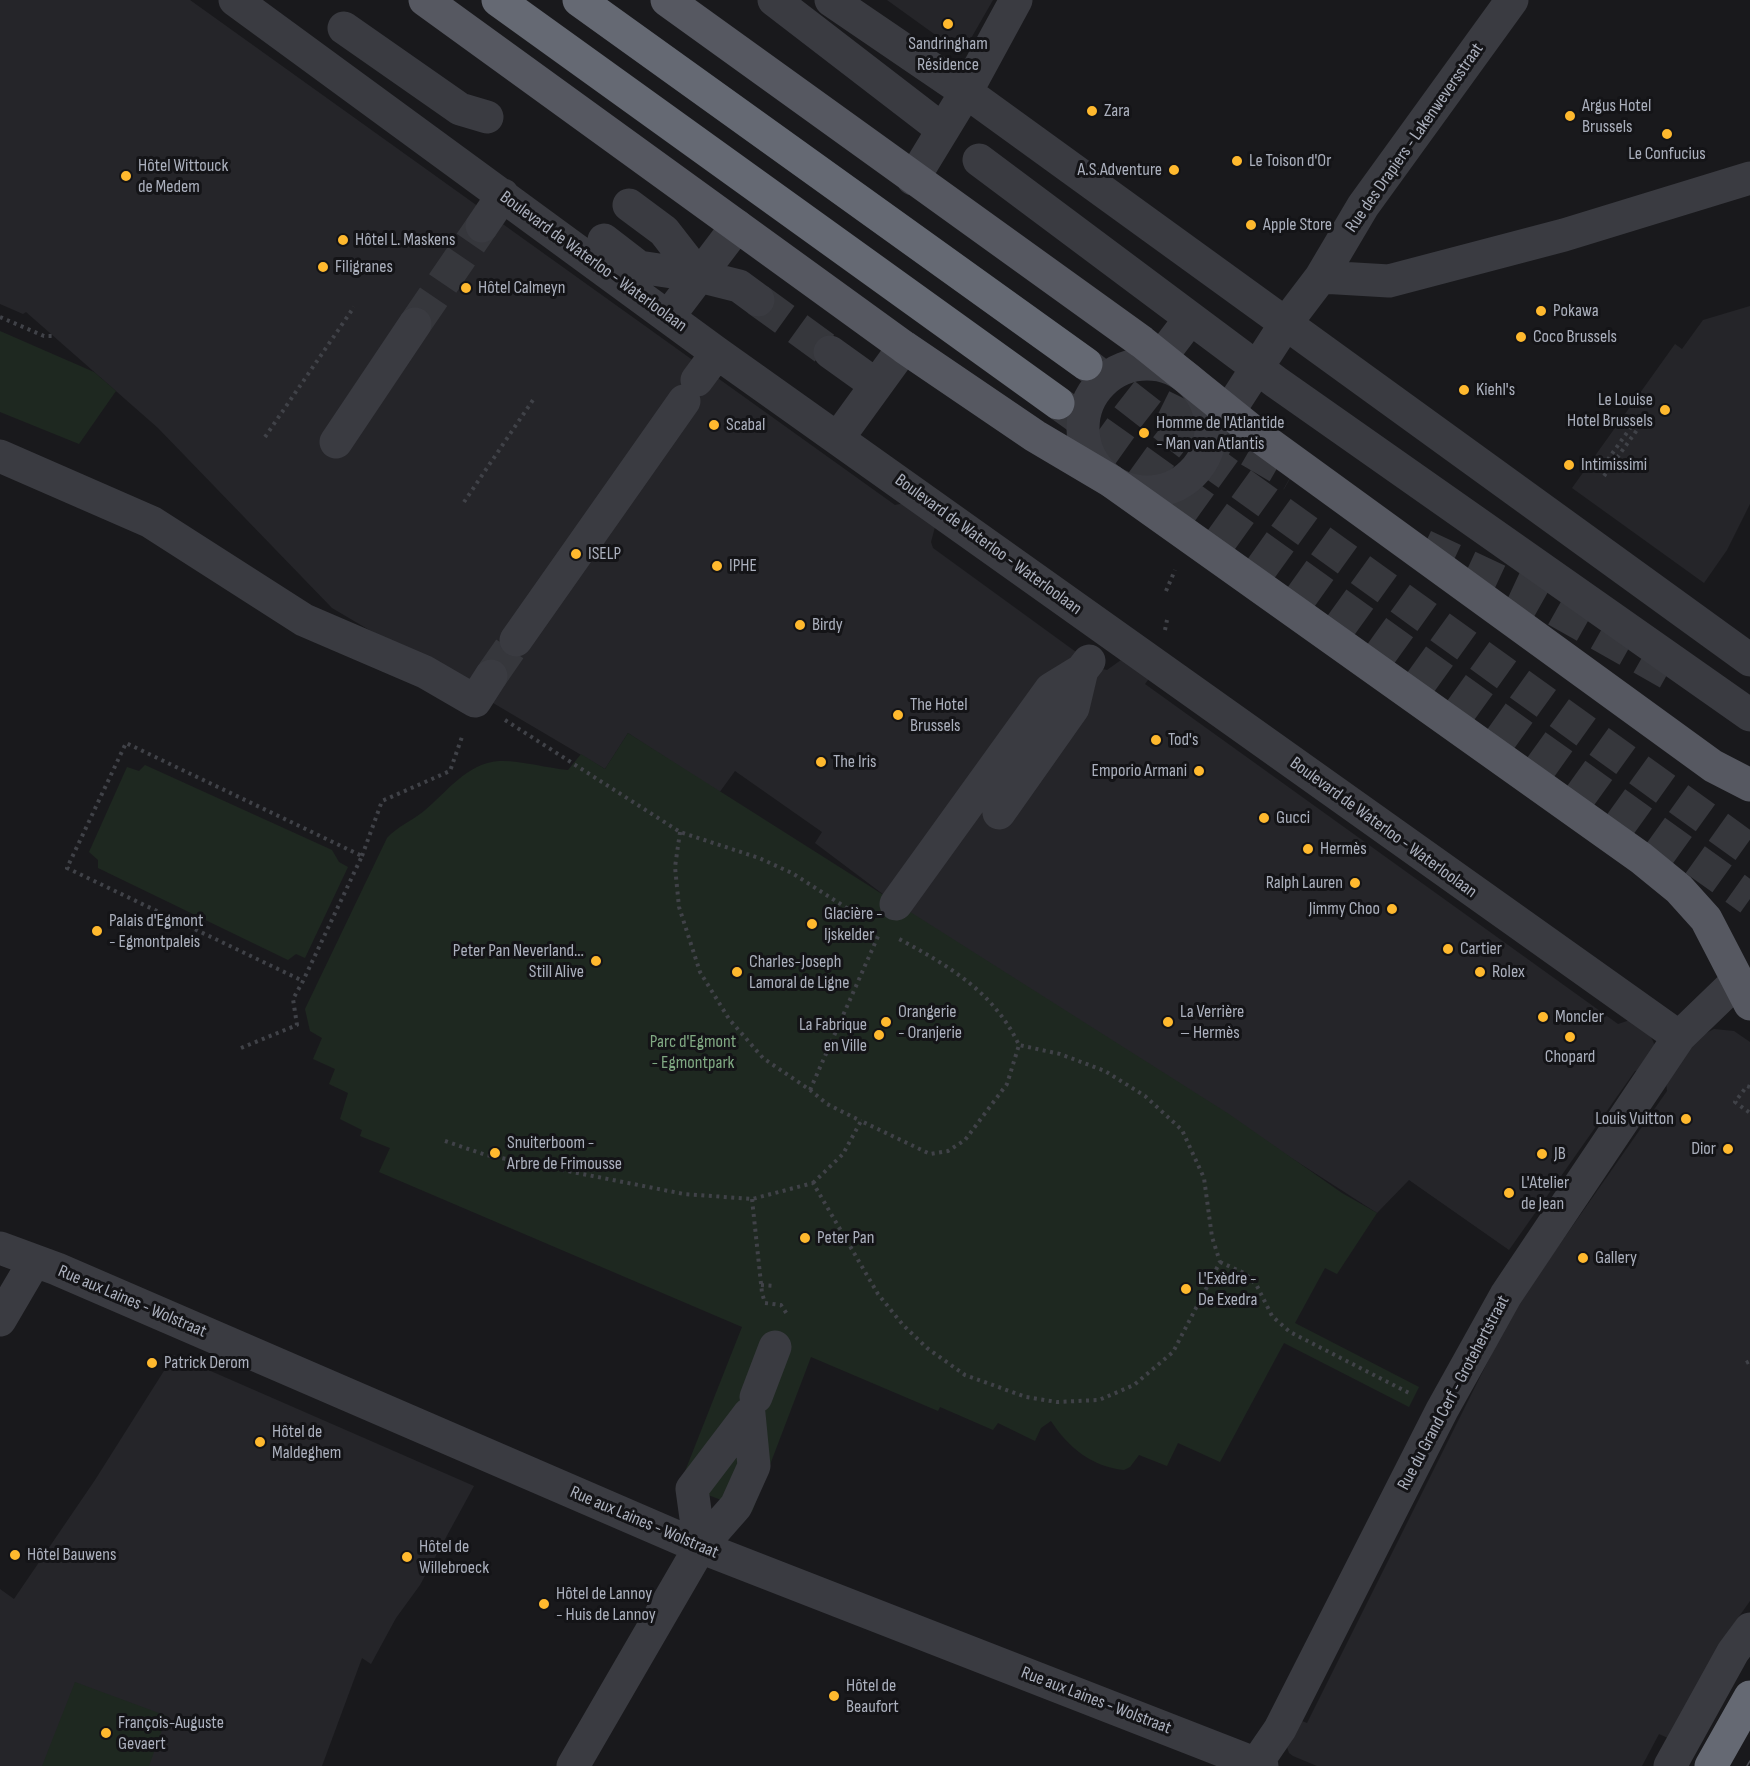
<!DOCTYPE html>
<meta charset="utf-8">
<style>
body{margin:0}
canvas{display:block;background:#19191c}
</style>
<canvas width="1750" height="1766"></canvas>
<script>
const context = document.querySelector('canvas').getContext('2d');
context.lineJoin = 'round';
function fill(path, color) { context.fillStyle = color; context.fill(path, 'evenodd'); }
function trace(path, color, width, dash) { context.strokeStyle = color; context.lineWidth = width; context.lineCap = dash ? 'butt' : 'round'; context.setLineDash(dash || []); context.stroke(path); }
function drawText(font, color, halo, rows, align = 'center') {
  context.font = font + ' "Sofia Sans Condensed",sans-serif'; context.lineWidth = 6; context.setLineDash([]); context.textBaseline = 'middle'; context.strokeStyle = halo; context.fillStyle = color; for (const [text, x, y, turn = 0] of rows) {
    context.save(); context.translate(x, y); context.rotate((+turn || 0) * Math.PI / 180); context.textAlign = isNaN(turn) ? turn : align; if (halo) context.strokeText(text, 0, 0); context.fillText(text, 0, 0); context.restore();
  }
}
fill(new Path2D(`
 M 0,0 L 190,0 L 895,505 L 910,502 L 935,527 L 931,542 L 933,548 L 1098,668 L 1107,670 L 1121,660 L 1151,676 L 1145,684 L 1618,1024 L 1630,1020 L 1649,1034 L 1653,1041 L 1655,1047 L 1650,1068 L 1635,1071 L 1509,1250 L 1409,1180 L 1377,1213 L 896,904 L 815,843 L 822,832 L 735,771 L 719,793 L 628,733 L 605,769 L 332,608 L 158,428 L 26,312 L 23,314 L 0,304 Z
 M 887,0 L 993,0 L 962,54 Z
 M 1750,306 L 1750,504 L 1727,550 L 1704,583 L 1572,488 L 1675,344 L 1682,349 L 1703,320 Z
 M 1714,1029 L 1734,1031 L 1750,1042 L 1750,1601 L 1728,1632 L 1670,1739 L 1659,1734 L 1642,1766 L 1317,1766 L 1293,1756 L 1289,1753 L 1286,1744 L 1297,1719 L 1307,1723 L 1513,1311 L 1667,1091 L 1666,1080 L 1689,1042 Z
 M 174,1355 L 474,1486 L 420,1585 L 396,1618 L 371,1664 L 362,1658 L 322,1766 L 0,1766 L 0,1589 L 14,1599 L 95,1480 Z`), '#252529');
fill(new Path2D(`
 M 0,331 L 94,372 L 116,391 L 79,444 L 0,412 Z
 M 628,733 L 1229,1114 L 1342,1193 L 1377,1213 L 1337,1274 L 1325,1268 L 1295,1323 L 1419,1387 L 1409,1407 L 1284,1343 L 1220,1462 L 1178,1443 L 1167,1466 L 1139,1455 L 1130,1467 L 1124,1470 C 1092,1467 1068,1447 1051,1421 L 1041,1428 L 1035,1441 L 998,1423 L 993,1430 L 940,1407 L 938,1411 L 811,1357 L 752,1512 L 680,1484 L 742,1327 L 379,1172 L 390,1148 L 360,1136 L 362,1130 L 340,1119 L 348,1093 L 329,1084 L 335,1069 L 313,1059 L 322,1038 L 310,1031 L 305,1009 L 387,838 C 398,826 412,821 424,811 C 447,792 467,763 499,761 C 519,760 547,768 568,770 L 581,754 L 605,769 Z
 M 145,765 L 332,850 L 339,862 L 348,867 L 305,958 L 296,954 L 288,960 L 98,868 L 98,860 L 89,852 L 127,767 L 139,771 Z
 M 75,1682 L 167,1716 L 149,1766 L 42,1766 Z`), '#1e2820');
trace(new Path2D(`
 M 758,300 L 830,352
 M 415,324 L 482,226
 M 491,676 L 516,640`), '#36373c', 33, [33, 16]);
trace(new Path2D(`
 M 1086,364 L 1218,467 L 1750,850
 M 1058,403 L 1750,899
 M 1162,406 L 1235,442 L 1292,475
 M 1424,546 L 1533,597 L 1668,673`), '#36373c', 33, [33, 16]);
trace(new Path2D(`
 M 0,317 L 44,336 L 52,336
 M 265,437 L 354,307
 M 1599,472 L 1631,427
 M 1604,476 L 1637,430
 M 464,502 L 535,397
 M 1166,591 L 1175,570
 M 1165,630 L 1167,620
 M 505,720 L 680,832 L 759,858 L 792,873 L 864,919
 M 680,832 L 675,867 L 679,907 L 700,972 L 729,1019 L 763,1058 L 810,1090 L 827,1104 L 861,1121
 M 362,856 L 382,801 L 450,771 L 463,734
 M 241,1048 L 297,1025 L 293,999 L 303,981 L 362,856 L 126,743 L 67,868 L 303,981
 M 1750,1087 L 1747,1086 L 1735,1102 L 1750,1113
 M 810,1090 L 879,934
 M 445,1141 L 486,1155 L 684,1194 L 752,1199 L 813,1183 L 878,1294 L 903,1325 L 927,1348 L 965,1375 L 1026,1397 L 1057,1402 L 1099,1400 L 1134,1385 L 1173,1352 L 1220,1262 L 1212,1237 L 1204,1178 L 1182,1130 L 1145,1096 L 1105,1071 L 1060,1054 L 1019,1045
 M 813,1183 L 843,1154 L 861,1121 L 930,1154 L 948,1151 L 965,1140 L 1007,1084 L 1019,1045 C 994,992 949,966 899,939
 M 752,1199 L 762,1293 L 765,1303 L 781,1305 L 787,1314
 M 1220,1262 L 1246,1274 L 1257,1286 L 1272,1316 L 1290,1332 L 1411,1394
 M 761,1285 L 776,1286
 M 1746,1363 L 1750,1361`), '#404248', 4, [3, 4.5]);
trace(new Path2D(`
 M 235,0 L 717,353 L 1679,1037
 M 774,0 L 943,130
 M 831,0 L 966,92 L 1750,660
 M 344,28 L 460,109 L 487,117
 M 979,160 L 1276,382 L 1750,715
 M 913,179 L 966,92 L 1016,0
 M 629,205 L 664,231 L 699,276
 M 482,226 L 503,195
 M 604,240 L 639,267 L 699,276 L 739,286 L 758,300
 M 1321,277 L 1389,281 L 1564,235 L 1750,178
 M 668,317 L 737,226
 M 830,352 L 876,385
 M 1161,357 L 1190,319
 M1083 428a64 64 0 1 1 128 0a64 64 0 1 1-128 0Z
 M 697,380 L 717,353
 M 1229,411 L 1286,323 L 1321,277 L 1363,206 L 1512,0
 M 838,438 L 904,347
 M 336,442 L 415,324
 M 0,456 L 151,522 L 304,620 L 425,672 L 475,701 L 491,676
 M 516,640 L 684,401
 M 999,813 L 1073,708 L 1082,670 L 1089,661
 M 896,904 L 1051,689 L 1082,670
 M 0,1248 L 57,1269 L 700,1547 L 1262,1766
 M 0,1320 L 34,1262
 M 756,1397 L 775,1347
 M 700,1547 L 692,1489 L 749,1414
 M 1256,1764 L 1280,1729 L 1442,1410 L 1506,1295 L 1679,1037 L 1737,981
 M 573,1766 L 700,1547 L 736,1506 L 754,1466 L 749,1414
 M 1670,1766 L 1733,1652 L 1750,1629`), '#3a3b41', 33);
trace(new Path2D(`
 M 425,0 L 904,347 L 1035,436 L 1111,481 L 1641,858 L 1679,889 L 1706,919 L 1750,1004
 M 667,0 L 1142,342 L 1260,437 L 1713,766 L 1750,785`), '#565861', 33);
trace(new Path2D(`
 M 498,0 L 1058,403
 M 579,0 L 1086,364
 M 1711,1766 L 1750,1697`), '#656973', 33);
trace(new Path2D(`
 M 1747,1766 L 1750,1761`), '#4d4f57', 1.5);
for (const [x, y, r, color] of [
 [948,24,6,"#ffb92e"],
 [1092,111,6,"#ffb92e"],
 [1570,116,6,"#ffb92e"],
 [1667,134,6,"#ffb92e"],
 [1237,161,6,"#ffb92e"],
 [1174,170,6,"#ffb92e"],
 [126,176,6,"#ffb92e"],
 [1251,225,6,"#ffb92e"],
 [343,240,6,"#ffb92e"],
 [323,267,6,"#ffb92e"],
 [466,288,6,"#ffb92e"],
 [1541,311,6,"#ffb92e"],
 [1521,337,6,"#ffb92e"],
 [1464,390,6,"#ffb92e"],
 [1665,410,6,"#ffb92e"],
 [714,425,6,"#ffb92e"],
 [1144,433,6,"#ffb92e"],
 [1569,465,6,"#ffb92e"],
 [576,554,6,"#ffb92e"],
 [717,566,6,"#ffb92e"],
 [800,625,6,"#ffb92e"],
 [898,715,6,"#ffb92e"],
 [1156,740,6,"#ffb92e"],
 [821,762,6,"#ffb92e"],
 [1199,771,6,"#ffb92e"],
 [1264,818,6,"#ffb92e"],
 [1308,849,6,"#ffb92e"],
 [1355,883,6,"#ffb92e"],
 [1392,909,6,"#ffb92e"],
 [812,924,6,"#ffb92e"],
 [97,931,6,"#ffb92e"],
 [1448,949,6,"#ffb92e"],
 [596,961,6,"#ffb92e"],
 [737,972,6,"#ffb92e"],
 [1480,972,6,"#ffb92e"],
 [1543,1017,6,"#ffb92e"],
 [886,1022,6,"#ffb92e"],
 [1168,1022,6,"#ffb92e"],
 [879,1035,6,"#ffb92e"],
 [1570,1037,6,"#ffb92e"],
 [1686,1119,6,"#ffb92e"],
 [1728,1149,6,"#ffb92e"],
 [495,1153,6,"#ffb92e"],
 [1542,1154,6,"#ffb92e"],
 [1509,1193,6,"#ffb92e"],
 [805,1238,6,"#ffb92e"],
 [1583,1258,6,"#ffb92e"],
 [1186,1289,6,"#ffb92e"],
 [152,1363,6,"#ffb92e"],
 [260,1442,6,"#ffb92e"],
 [15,1555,6,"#ffb92e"],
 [407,1557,6,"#ffb92e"],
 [544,1604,6,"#ffb92e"],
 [834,1696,6,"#ffb92e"],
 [106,1733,6,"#ffb92e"]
]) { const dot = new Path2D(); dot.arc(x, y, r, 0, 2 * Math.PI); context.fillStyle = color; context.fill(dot); trace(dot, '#141417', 2); }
drawText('18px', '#abb0bd', '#141417', [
 ["Sandringham",948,44,"center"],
 ["Résidence",948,65,"center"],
 ["Argus Hotel",1582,106],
 ["Brussels",1582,127],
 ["Zara",1104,111],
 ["Le Confucius",1667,154,"center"],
 ["Le Toison d'Or",1249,161],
 ["Hôtel Wittouck",138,166],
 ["de Medem",138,187],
 ["A.S.Adventure",1162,170,"right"],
 ["Apple Store",1263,225],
 ["Hôtel L. Maskens",355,240],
 ["Filigranes",335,267],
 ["Hôtel Calmeyn",478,288],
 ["Pokawa",1553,311],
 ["Coco Brussels",1533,337],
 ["Kiehl's",1476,390],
 ["Le Louise",1653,400,"right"],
 ["Hotel Brussels",1653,421,"right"],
 ["Homme de l'Atlantide",1156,423],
 ["- Man van Atlantis",1156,444],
 ["Scabal",726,425],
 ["Intimissimi",1581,465],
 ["ISELP",588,554],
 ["IPHE",729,566],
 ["Birdy",812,625],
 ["The Hotel",910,705],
 ["Brussels",910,726],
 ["Tod's",1168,740],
 ["The Iris",833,762],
 ["Emporio Armani",1187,771,"right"],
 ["Gucci",1276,818],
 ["Hermès",1320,849],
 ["Ralph Lauren",1343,883,"right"],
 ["Jimmy Choo",1380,909,"right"],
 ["Glacière -",824,914],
 ["Ijskelder",824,935],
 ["Palais d'Egmont",109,921],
 ["- Egmontpaleis",109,942],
 ["Cartier",1460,949],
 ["Peter Pan Neverland…",584,951,"right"],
 ["Still Alive",584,972,"right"],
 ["Charles-Joseph",749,962],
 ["Lamoral de Ligne",749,983],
 ["Rolex",1492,972],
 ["Orangerie",898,1012],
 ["- Oranjerie",898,1033],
 ["La Verrière",1180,1012],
 ["– Hermès",1180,1033],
 ["Moncler",1555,1017],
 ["La Fabrique",867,1025,"right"],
 ["en Ville",867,1046,"right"],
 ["Chopard",1570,1057,"center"],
 ["Louis Vuitton",1674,1119,"right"],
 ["Snuiterboom -",507,1143],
 ["Arbre de Frimousse",507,1164],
 ["Dior",1716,1149,"right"],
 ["JB",1554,1154],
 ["L'Atelier",1521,1183],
 ["de Jean",1521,1204],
 ["Peter Pan",817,1238],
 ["Gallery",1595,1258],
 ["L'Exèdre -",1198,1279],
 ["De Exedra",1198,1300],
 ["Patrick Derom",164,1363],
 ["Hôtel de",272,1432],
 ["Maldeghem",272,1453],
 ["Hôtel de",419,1547],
 ["Willebroeck",419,1568],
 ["Hôtel Bauwens",27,1555],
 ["Hôtel de Lannoy",556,1594],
 ["- Huis de Lannoy",556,1615],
 ["Hôtel de",846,1686],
 ["Beaufort",846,1707],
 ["François-Auguste",118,1723],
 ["Gevaert",118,1744]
], 'left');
drawText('18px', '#abb0bd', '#141417', [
 ["Rue des Drapiers - Lakenweversstraat",1415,138,-55],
 ["Boulevard de Waterloo - Waterloolaan",593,262,36],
 ["Boulevard de Waterloo - Waterloolaan",988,545,36],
 ["Boulevard de Waterloo - Waterloolaan",1383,828,36],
 ["Rue aux Laines - Wolstraat",132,1302,23],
 ["Rue du Grand Cerf - Grotehertstraat",1454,1393,-62],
 ["Rue aux Laines - Wolstraat",644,1523,23],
 ["Rue aux Laines - Wolstraat",1096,1701,21]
]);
drawText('18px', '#80a983', '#141417', [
 ["Parc d'Egmont",693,1042],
 ["- Egmontpark",693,1063]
]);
</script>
